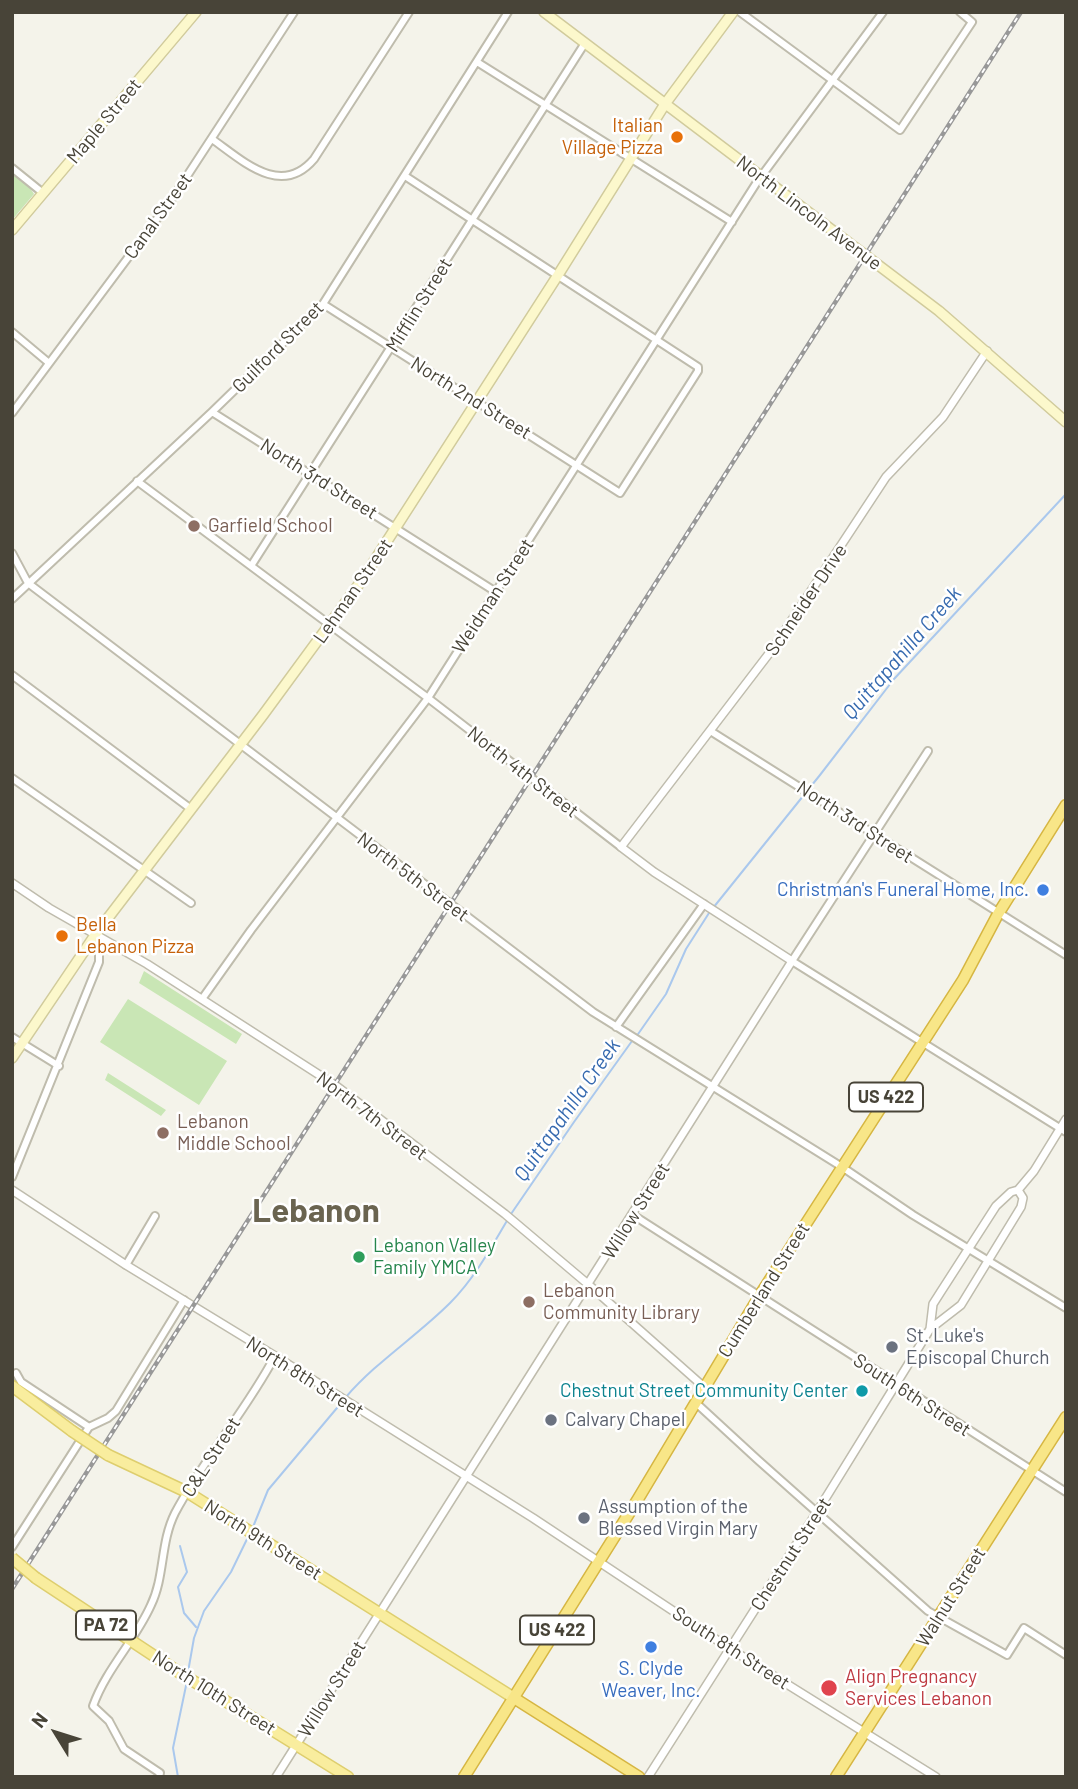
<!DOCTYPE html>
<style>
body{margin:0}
#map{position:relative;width:1078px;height:1789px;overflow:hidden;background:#f4f3ea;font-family:Barlow,sans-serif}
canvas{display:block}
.frame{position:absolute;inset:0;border:14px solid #484438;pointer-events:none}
.north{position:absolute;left:21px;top:1698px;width:70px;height:70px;-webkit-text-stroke:5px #fff;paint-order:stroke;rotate:308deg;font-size:19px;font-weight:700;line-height:28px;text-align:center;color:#484438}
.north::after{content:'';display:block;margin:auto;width:24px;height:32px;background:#484438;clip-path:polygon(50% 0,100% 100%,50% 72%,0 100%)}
</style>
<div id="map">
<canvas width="1078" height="1789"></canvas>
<div class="frame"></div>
<div class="north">N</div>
</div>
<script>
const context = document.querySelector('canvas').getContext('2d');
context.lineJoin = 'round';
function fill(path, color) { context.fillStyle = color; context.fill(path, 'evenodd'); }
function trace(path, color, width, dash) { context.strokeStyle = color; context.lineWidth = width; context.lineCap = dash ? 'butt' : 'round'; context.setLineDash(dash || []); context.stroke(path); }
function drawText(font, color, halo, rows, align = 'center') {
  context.font = font + ' Barlow,sans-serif'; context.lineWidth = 5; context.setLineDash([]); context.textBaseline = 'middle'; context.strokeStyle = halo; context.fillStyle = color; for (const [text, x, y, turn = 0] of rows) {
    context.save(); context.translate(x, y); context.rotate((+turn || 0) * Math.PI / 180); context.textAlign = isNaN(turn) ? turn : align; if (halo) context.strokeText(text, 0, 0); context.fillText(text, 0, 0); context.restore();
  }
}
fill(new Path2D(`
 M 12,173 L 30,188 L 34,194 L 12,220 Z
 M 144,971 L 242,1034 L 236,1044 L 139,983 Z
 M 128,999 L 227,1061 L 199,1105 L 100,1042 Z
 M 108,1073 L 166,1110 L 161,1116 L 105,1080 Z`), '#c9e6b5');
trace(new Path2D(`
 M 713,908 L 820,775 L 894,679 L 1066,494
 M 636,1037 L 666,994 L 686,949 L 709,913
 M 511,1214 L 574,1122 L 632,1041
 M 346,1397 C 376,1362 417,1336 450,1303 C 474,1279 491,1248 508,1219
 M 253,1527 L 268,1490 L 342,1402
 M 180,1546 L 187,1572 L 178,1587 L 184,1613 L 196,1627
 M 188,1672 L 194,1638 L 204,1611 L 231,1572 L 249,1535
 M 178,1777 L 173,1748 L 187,1681`), '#aac8ed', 2);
const minor = new Path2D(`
 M 740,12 L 900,130 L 972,22 L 960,12
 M 477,62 L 732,222
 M 212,139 C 243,161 281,198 314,159 L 409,12
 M 12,168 L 43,193
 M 323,304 L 620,493 L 698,371 L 698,367 L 405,176
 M 12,332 L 49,363
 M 212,412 L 496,592
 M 12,413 L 174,196 L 294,12
 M 137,481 L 428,698 L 621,847
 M 12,553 L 28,583 L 593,1012 L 842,1167 L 913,1215 L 1066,1308
 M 251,566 L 585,43
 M 12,599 L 212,412 L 323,304 L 508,12
 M 12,675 L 191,809
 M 712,732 L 1066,955
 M 928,751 L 792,961 L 1066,1132
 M 12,778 L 191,903
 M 202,999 L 251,930 L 428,698 L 757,182 L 883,12
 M 616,1027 L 704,904
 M 12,1037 L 59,1066
 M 12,1177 L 99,962 L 99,949 L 95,935
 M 633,1215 L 1066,1492
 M 126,1265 L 155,1216
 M 16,1373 L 21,1382 L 89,1427
 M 695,1402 L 758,1460 L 928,1611 L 1007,1655 L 1024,1628 L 1066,1655
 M 12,1547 L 89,1427 L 108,1418 L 116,1411 L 184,1300
 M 159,1777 L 160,1773 L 124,1749 L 109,1721 L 93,1706 C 106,1669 135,1641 151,1605 C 165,1576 160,1543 175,1513 C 204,1458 246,1411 275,1356`);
const tertiary = new Path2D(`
 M 12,883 L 49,908 L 147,964 L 335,1085 L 505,1214 L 589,1285 L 704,1387
 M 12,1190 L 126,1265 L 275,1356 L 533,1518 L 729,1648 L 936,1777
 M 930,1329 L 961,1305 L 1021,1207 L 1023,1198 L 1018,1190
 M 276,1777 L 792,961 L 654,872 L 621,847 L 774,647 L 886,477 L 943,417 L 987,351
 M 648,1777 L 817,1512 L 930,1329 L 933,1304 L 940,1293 L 996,1206 L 1011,1192 L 1018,1190 L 1034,1171 L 1066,1119`);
const secondary = new Path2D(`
 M 544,12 L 939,311 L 1066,422
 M 12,230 L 196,12
 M 12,1058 L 95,935 L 263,715 L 362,580 L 558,275 L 665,104 L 733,12`);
const primary = new Path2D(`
 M 12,1386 L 72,1431
 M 108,1455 L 187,1492 L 514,1698
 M 36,1578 L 177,1671 L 348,1777`);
const trunk = new Path2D(`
 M 514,1698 L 639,1777
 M 464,1777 L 638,1499 L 760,1295 L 963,980 L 998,914 L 1066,805
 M 836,1777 L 1066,1417`);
trace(minor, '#bfbcad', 10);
trace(tertiary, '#bfbcad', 10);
trace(secondary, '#d1cb9c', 12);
trace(primary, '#dece6e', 13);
trace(trunk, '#d6b642', 13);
trace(minor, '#fff', 6);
trace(tertiary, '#fff', 7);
trace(secondary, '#fcf8cc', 9);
trace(primary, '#f9ed9e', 10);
trace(trunk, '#f8e688', 10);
const rail = new Path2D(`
 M 12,1589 L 1021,12`);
trace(rail, '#989898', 4.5);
trace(rail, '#fff', 2, [5]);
const primaryBridge = new Path2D(`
 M 72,1431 L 108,1455
 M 12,1558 L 36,1578`);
trace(primaryBridge, '#dece6e', 13, []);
trace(primaryBridge, '#f9ed9e', 10);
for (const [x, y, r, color] of [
 [677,137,7,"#e8710a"],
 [194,526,7,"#8d6e63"],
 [1043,890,7,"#3f7fe0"],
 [62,936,7,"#e8710a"],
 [163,1133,7,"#8d6e63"],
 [359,1257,7,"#2e9e5b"],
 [529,1302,7,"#8d6e63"],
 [892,1347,7,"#6b7280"],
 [862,1391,7,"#0f9aa8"],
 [551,1420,7,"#6b7280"],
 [584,1518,7,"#6b7280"],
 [651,1647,7,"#3f7fe0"],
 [829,1688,9,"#e0444e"]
]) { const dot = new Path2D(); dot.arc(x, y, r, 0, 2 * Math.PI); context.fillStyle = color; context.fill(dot); trace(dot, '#fff', 2.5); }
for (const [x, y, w] of [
 [886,1097,74],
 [106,1625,60],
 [557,1630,74]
]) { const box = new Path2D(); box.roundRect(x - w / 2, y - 14.5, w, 29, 5); context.fillStyle = '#fff'; context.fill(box); trace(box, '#484438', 2); }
drawText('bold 18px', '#484438', null, [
 ["US 422",886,1097],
 ["PA 72",106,1625],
 ["US 422",557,1630]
]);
drawText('19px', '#484438', '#fff', [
 ["Maple Street",104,121,-50],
 ["North Lincoln Avenue",809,213,37],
 ["Canal Street",158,216,-54],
 ["Mifflin Street",419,305,-58],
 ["Guilford Street",278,347,-45],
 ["North 2nd Street",471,398,32],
 ["North 3rd Street",319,479,32],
 ["Lehman Street",353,591,-55],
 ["Weidman Street",493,596,-57],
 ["Schneider Drive",806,600,-56],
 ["North 4th Street",523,772,38],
 ["North 3rd Street",855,822,33],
 ["North 5th Street",413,877,37],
 ["North 7th Street",372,1116,37],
 ["Willow Street",636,1211,-58],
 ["Cumberland Street",764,1290,-58],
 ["North 8th Street",305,1377,32],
 ["South 6th Street",912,1395,33],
 ["C&L Street",211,1457,-57],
 ["North 9th Street",263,1540,32],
 ["Chestnut Street",791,1554,-57],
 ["Walnut Street",951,1597,-58],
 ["South 8th Street",731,1648,33],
 ["Willow Street",332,1689,-58],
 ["North 10th Street",214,1693,32]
]);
drawText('19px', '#c56008', '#fff', [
 ["Italian",663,126],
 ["Village Pizza",663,148],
 ["Bella",76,925,"left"],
 ["Lebanon Pizza",76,947,"left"]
], 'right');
drawText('19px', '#785e54', '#fff', [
 ["Garfield School",208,526],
 ["Lebanon",177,1122],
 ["Middle School",177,1144],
 ["Lebanon",543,1291],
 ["Community Library",543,1313]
], 'left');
drawText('19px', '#366cbe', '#fff', [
 ["Christman's Funeral Home, Inc.",1029,890],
 ["S. Clyde",651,1669,"center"],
 ["Weaver, Inc.",651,1691,"center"]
], 'right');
drawText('19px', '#27864d', '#fff', [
 ["Lebanon Valley",373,1246],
 ["Family YMCA",373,1268]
], 'left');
drawText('19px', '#5b616d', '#fff', [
 ["St. Luke's",906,1336],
 ["Episcopal Church",906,1358],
 ["Calvary Chapel",565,1420],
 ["Assumption of the",598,1507],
 ["Blessed Virgin Mary",598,1529]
], 'left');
drawText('19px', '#0d838f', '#fff', [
 ["Chestnut Street Community Center",848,1391]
], 'right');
drawText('19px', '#be3a42', '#fff', [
 ["Align Pregnancy",845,1677],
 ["Services Lebanon",845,1699]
], 'left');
drawText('italic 21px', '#366aaf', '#fff', [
 ["Quittapahilla Creek",902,653,-49],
 ["Quittapahilla Creek",567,1110,-55]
]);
drawText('bold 33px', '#6a6450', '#fff', [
 ["Lebanon",316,1211]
]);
</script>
